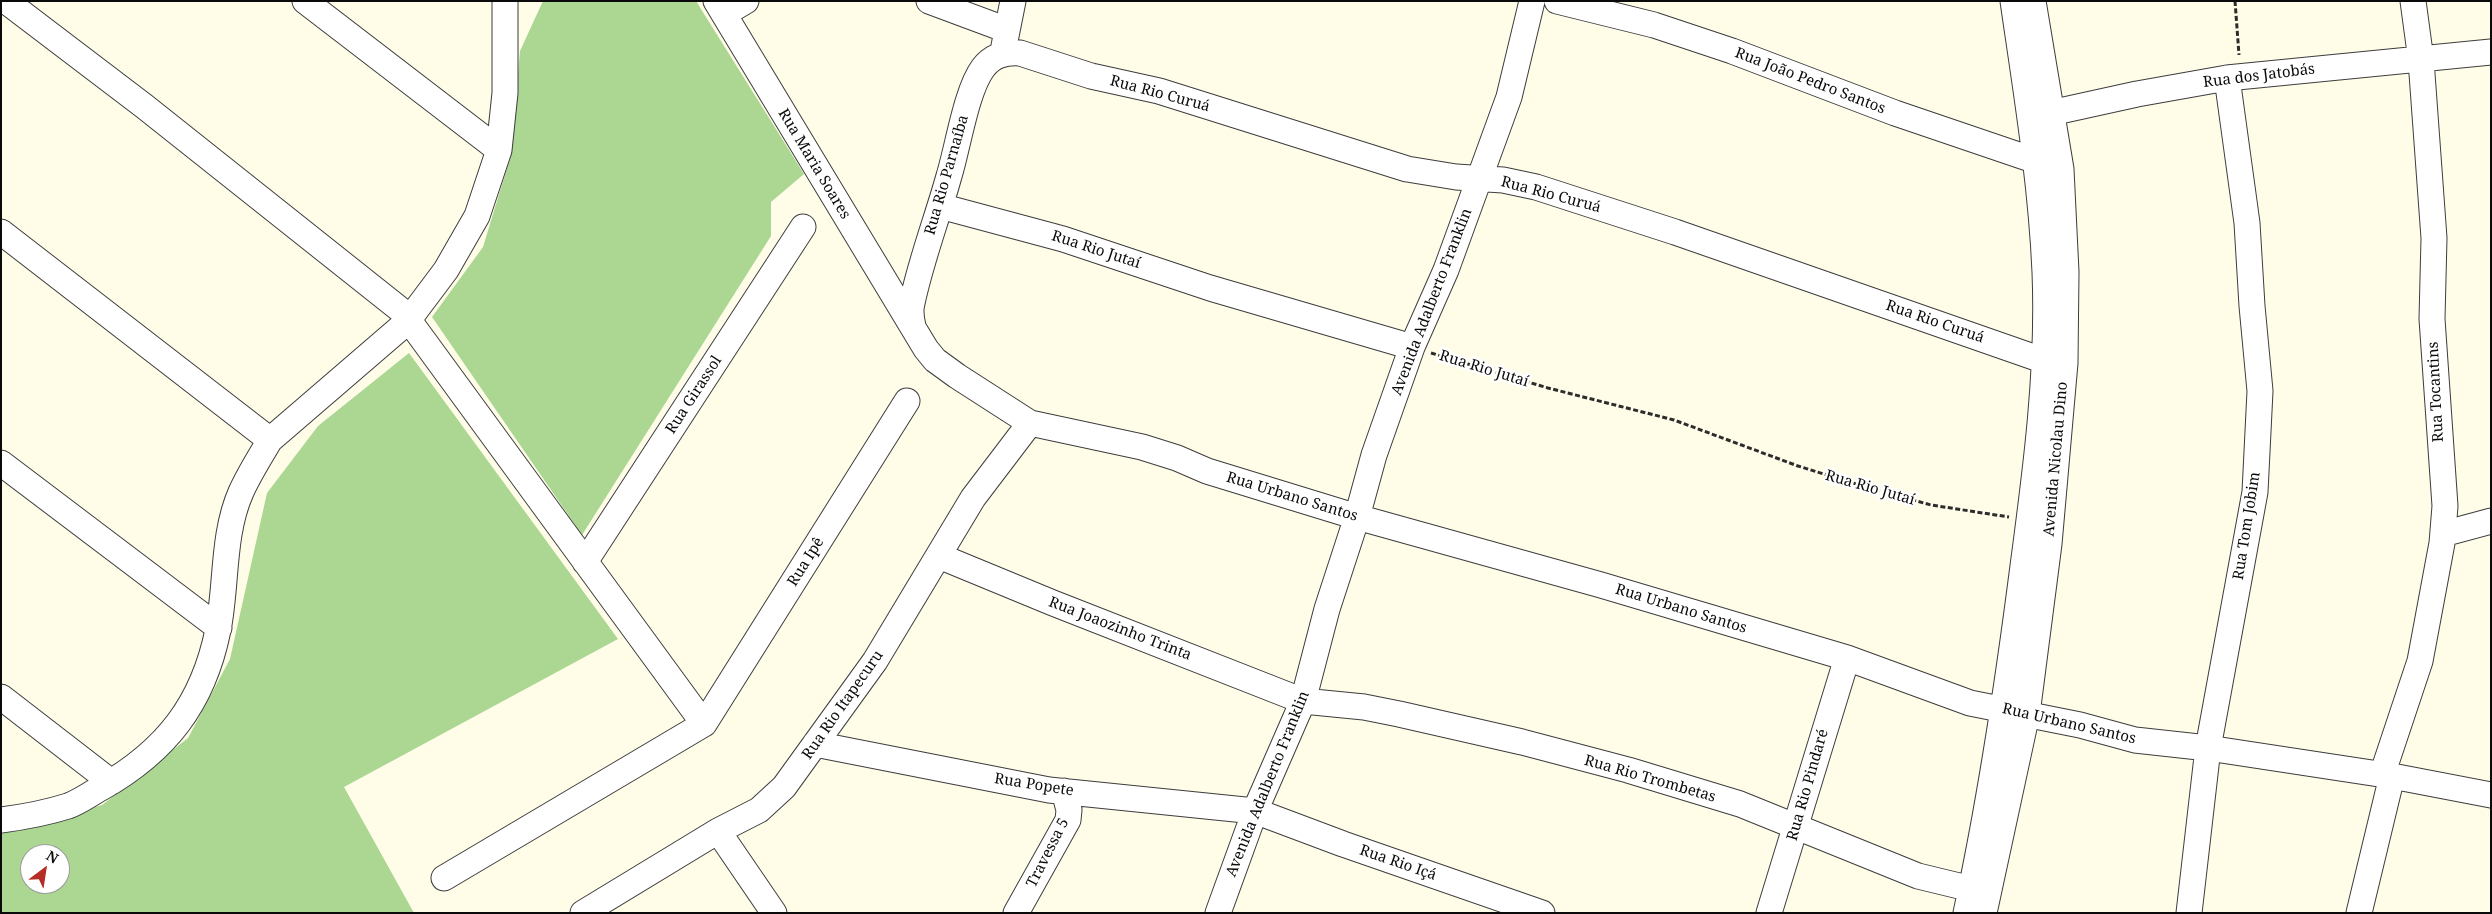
<!DOCTYPE html>
<meta charset="utf-8">
<style>
body{margin:0}
#map{position:relative;width:2492px;height:914px;overflow:hidden;background:#fffce8;font-family:"Noto Serif",serif}
canvas{display:block}
.frame{position:absolute;inset:0;border:2px solid #0a0a0a;pointer-events:none}
.north{position:absolute;left:20px;top:844px;width:50px;height:50px;box-sizing:border-box;background:#fff;border:1px solid #9d9d9d;border-radius:50%;rotate:31deg;font-size:14px;font-weight:700;line-height:20px;text-align:center;color:#0a0a0a}
.north::after{content:'';display:block;margin:auto;width:18px;height:22px;background:#b62d26;clip-path:polygon(50% 0,100% 100%,50% 72%,0 100%)}
</style>
<div id="map">
<canvas width="2492" height="914"></canvas>
<div class="frame"></div>
<div class="north">N</div>
</div>
<script>
const g = document.querySelector('canvas').getContext('2d');
g.lineJoin = 'round';
function paint(path, color) { g.fillStyle = color; g.fill(path, 'evenodd'); }
function strokePath(path, color, width, dash) { g.strokeStyle = color; g.lineWidth = width; g.lineCap = dash ? 'butt' : 'round'; g.setLineDash(dash || []); g.stroke(path); }
function label(font, color, halo, rows, align = 'center') {
  g.font = font + ' "Noto Serif",serif'; g.lineWidth = 5; g.setLineDash([]); g.textBaseline = 'middle'; g.strokeStyle = halo; g.fillStyle = color; for (const [text, x, y, turn = 0] of rows) {
    g.save(); g.translate(x, y); g.rotate((+turn || 0) * Math.PI / 180); g.textAlign = isNaN(turn) ? turn : align; if (halo) g.strokeText(text, 0, 0); g.fillText(text, 0, 0); g.restore();
  }
}
paint(new Path2D(`
 M543,1H696L804,174L771,202V236L582,535L432,317L483,247L511,155L520,51Z
 M409,353L618,639L344,787L414,913H1V834L102,805L188,738L230,659L267,493L318,426ZM30,854H60V884H30Z`), '#abd793');
const minor = new Path2D(`
 M6,1L144,106L402,311L704,724
 M305,1L499,150
 M716,1L926,349L935,360L957,376L1030,423L1142,447L1177,458L1207,471L1357,517L1601,585L1847,658L1970,703L2080,725L2135,740L2208,748L2392,776L2491,795
 M929,1L1007,30
 M1557,1L1654,25L1732,51L1895,113L2048,165
 M724,14L746,1
 M1004,46L1013,1
 M2037,116L2137,94L2227,78L2491,52
 M940,206L1063,239L1210,288L1412,347
 M1,232L270,440
 M913,326C911,318 910,311 912,303C921,260 937,219 949,176C958,147 966,91 983,68C993,55 1005,52 1020,53L1091,76L1159,91L1407,169L1456,177L1503,180L1536,187L1675,232L2045,361
 M1,463L219,628
 M2443,534L2491,521
 M939,556L1053,603L1303,701L1364,707L1399,714L1522,742L1628,770L1740,804L1918,876L1988,893
 M585,562L803,227
 M1,697L111,782
 M815,744L1049,790L1255,811L1343,844L1542,913
 M2382,775L2420,661L2442,543L2445,506L2432,319L2434,238L2421,60L2413,1
 M1,820C24,817 46,813 68,806C79,802 90,794 101,788C166,751 203,704 218,630C227,585 222,535 241,492C249,474 260,457 270,440L407,322L446,270L477,216L499,150L505,93V1
 M718,831L774,913
 M444,878L704,724L907,401
 M583,913L718,831L759,810L784,787L875,661L973,498L1030,423
 M1016,913L1068,820L1069,810L1064,791
 M1218,913L1255,811L1303,701L1327,609L1357,517L1374,455L1412,347L1446,270L1509,97L1532,1
 M1769,913L1847,658
 M1966,913C1991,798 2008,683 2023,566C2036,469 2049,370 2045,272C2041,181 2026,91 2013,1
 M1984,913L2027,714L2049,544L2065,363L2066,272L2061,169L2033,1
 M2189,913L2208,748L2255,492L2260,391L2252,306L2247,223L2227,78
 M2359,913L2392,776`);
strokePath(minor, '#3d3d3d', 27);
strokePath(new Path2D(`
 M2235,1L2239,55
 M1431,353L1548,388L1674,420L1798,466L1866,487L1931,505L2009,517`), '#2c2c2c', 3, [5, 2.5]);
strokePath(minor, '#fff', 25);
label('15px', '#0a0a0a', '#fff', [
 ["Rua dos Jatobás",2259,76,-7],
 ["Rua João Pedro Santos",1810,81,21],
 ["Rua Rio Curuá",1160,94,15],
 ["Rua Maria Soares",814,164,59],
 ["Rua Rio Parnaíba",947,175,-74],
 ["Rua Rio Curuá",1551,195,15],
 ["Rua Rio Jutaí",1096,250,18],
 ["Avenida Adalberto Franklin",1432,302,-69],
 ["Rua Rio Curuá",1935,322,19],
 ["Rua Rio Jutaí",1484,369,17],
 ["Rua Tocantins",2436,392,-93],
 ["Rua Girassol",694,395,-57],
 ["Avenida Nicolau Dino",2056,459,-85],
 ["Rua Rio Jutaí",1870,488,16],
 ["Rua Urbano Santos",1292,497,17],
 ["Rua Tom Jobim",2247,526,-81],
 ["Rua Ipê",806,562,-58],
 ["Rua Urbano Santos",1681,609,17],
 ["Rua Joaozinho Trinta",1120,629,21],
 ["Rua Rio Itapecuru",843,705,-55],
 ["Rua Urbano Santos",2069,724,13],
 ["Rua Rio Trombetas",1650,779,16],
 ["Avenida Adalberto Franklin",1268,784,-68],
 ["Rua Popete",1034,785,9],
 ["Rua Rio Pindaré",1808,785,-74],
 ["Travessa 5",1048,853,-63],
 ["Rua Rio Içá",1398,863,19]
]);
</script>
